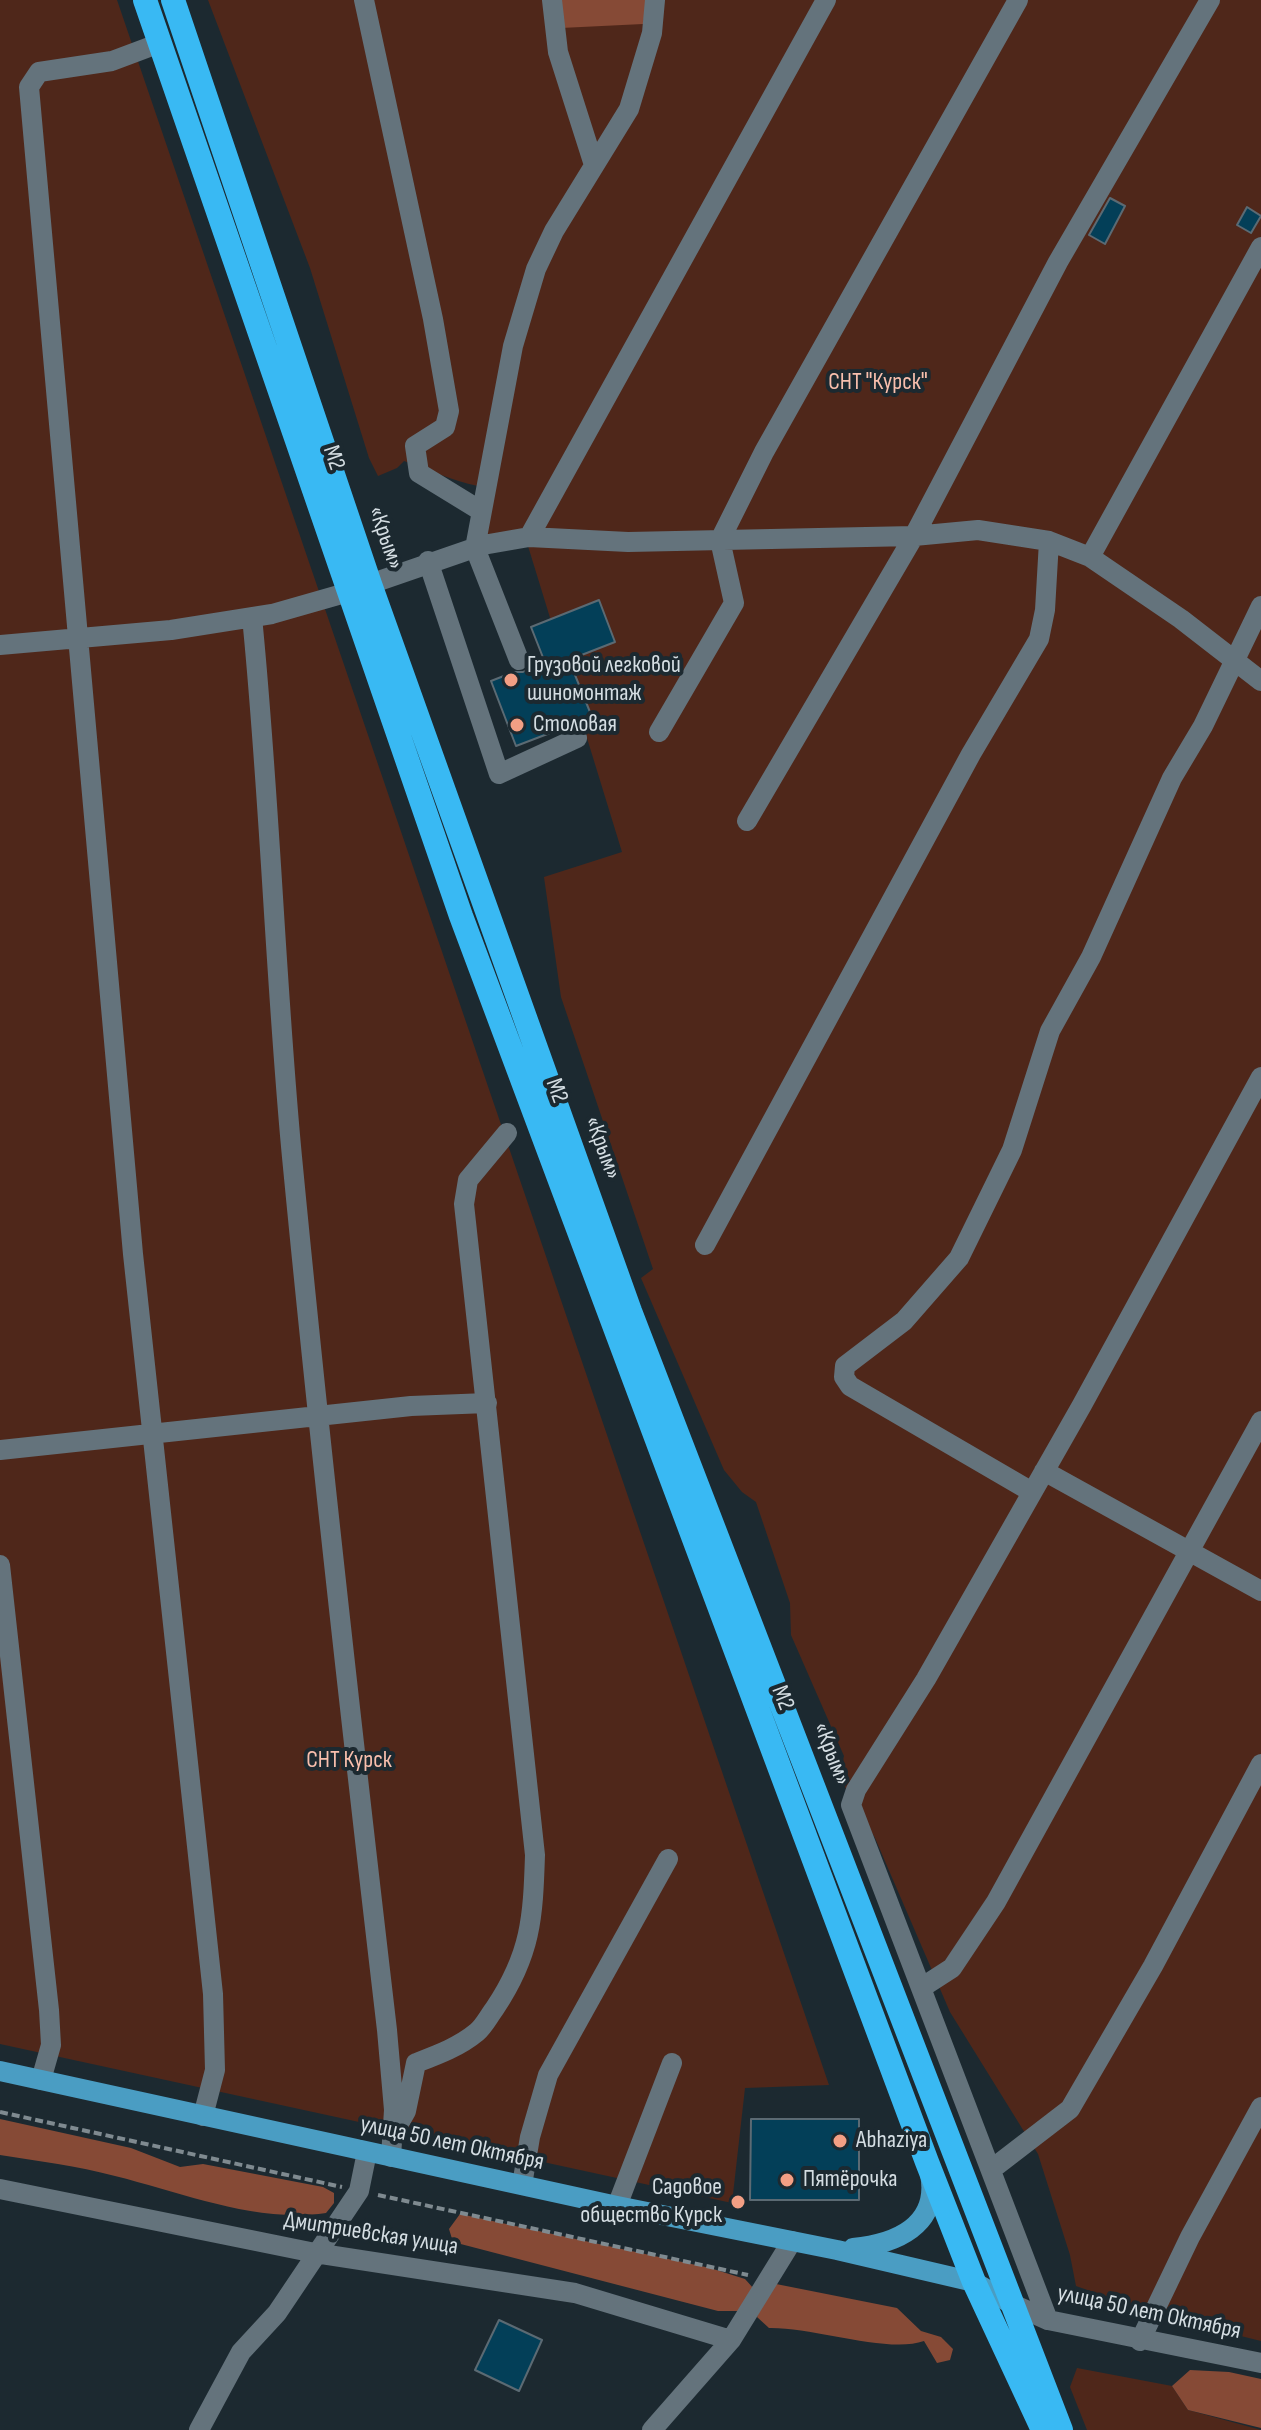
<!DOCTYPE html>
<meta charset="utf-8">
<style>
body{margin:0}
canvas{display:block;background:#1c2930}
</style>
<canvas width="1261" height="2430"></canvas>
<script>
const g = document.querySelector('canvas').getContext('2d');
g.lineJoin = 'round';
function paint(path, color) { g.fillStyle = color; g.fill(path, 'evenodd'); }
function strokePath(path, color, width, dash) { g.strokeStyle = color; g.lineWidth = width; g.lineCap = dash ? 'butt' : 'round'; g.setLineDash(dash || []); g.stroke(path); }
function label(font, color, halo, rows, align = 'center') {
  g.font = font + ' "Sofia Sans Condensed",sans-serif'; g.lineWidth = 8; g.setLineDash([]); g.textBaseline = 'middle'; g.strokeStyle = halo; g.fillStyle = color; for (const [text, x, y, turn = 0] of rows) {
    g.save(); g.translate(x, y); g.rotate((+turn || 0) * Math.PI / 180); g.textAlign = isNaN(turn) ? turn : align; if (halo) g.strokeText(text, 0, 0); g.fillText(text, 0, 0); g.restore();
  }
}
paint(new Path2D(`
 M0,0H117L829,2085L745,2088L732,2203L0,2044Z
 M208,0H1261V2341L1168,2318L1076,2286L1070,2255L1038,2154L950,2012L875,1838L839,1777L844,1756L791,1635L790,1603L756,1502L742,1492L724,1470L641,1278L653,1269L561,997L544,877L622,852L528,546L484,535L478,486C451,481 430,469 404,461L397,468L378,476L369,458L310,268Z
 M1077,2368L1172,2386L1188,2410L1261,2430H1087L1070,2387Z`), '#4f271a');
paint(new Path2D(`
 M562,0H647L643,24L561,28Z
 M0,2119L131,2148L180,2167L203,2164L323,2187L334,2193V2203L326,2213C254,2223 184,2193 115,2176C77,2166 39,2161 0,2155Z
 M460,2214L710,2268L745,2279L754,2289L741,2311H718L453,2242L449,2229Z
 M776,2284L897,2308L921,2331L941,2337L953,2349L950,2360L937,2363L924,2341C888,2354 813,2327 769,2328L757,2317L764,2298Z
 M1190,2370L1229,2372L1261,2379V2428L1188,2410L1172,2386Z`), '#864a36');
const building = new Path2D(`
 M1110,198L1125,206L1105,244L1089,235Z
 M1247,207L1261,216L1251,233L1237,225Z
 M599,600L615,642L579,656L585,671L575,675L592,717L516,746L491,681L514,672H523L544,660L531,627Z
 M751,2119H859V2200H750Z
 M499,2320L542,2340L519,2391L475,2370Z`);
paint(building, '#033f58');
strokePath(building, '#5b6a73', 2);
strokePath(new Path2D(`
 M0,2112L342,2187
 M378,2195L748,2275`), '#7f8a90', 4, [8, 4]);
strokePath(new Path2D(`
 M364,0L433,319L449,411L445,427L415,446L419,473L481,511
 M552,0L558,52L594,165
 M160,43L112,61L39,72L29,87L133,1254L213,1994L215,2070L203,2116
 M529,537L826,0
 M1090,557L1261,247
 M428,561L499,774L577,738
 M370,584L483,545L529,537L628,542L914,536L978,530L1049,541L1090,557L1181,619L1261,681
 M252,617C270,797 275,977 292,1157C320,1449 353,1740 387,2030L394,2110L391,2157
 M0,645L171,630L272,614L349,592
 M519,660L475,548L513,346L536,269L554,231L629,109L652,33L655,0
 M659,732L734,603L720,540L764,452L1018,0
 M747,821L914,536L1058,262L1210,0
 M705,1245L971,754L1039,639L1045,610L1049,541
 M0,1450L411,1406L487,1403
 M1044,1471L1261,1591
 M1032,1492L850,1386L844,1377L845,1366L904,1321L959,1258L1012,1150L1050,1031L1091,957L1172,778L1203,726L1261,606
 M0,1565L49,2010L51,2045L41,2080
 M921,1988L952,1968L996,1902L1261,1421
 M397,2127L406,2111L416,2063C437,2055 459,2047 477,2032C484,2026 489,2016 495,2008C531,1954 533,1918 535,1855L464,1204L468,1180L507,1133
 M992,2169L1070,2109L1153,1966L1261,1764
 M522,2185L530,2137L548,2075L668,1859
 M0,2189L315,2253L575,2293L731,2340
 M617,2206L672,2063
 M1010,2303L1048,2320L1261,2363
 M1048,2320L851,1805L856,1790L926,1679L1082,1405L1261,1077
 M1140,2341L1190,2237L1261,2107
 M199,2430L241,2352L277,2313L359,2191L367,2152
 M652,2430L731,2340L792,2241`), '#64737c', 20);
strokePath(new Path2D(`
 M0,2071L617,2206L837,2250L974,2282L1010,2303
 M853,2248C895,2244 940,2226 930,2174`), '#4a9dc3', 20);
strokePath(new Path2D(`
 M145,0L461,916L927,2162L974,2282L1043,2430
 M173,0L370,584L630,1311L1061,2430`), '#39b9f3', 24);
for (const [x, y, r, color] of [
 [511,680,8,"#f39f84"],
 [517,725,8,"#f39f84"],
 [840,2141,8,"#f39f84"],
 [787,2180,8,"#f39f84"],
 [738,2202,8,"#f39f84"]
]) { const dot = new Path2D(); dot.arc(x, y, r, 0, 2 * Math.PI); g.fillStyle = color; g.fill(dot); strokePath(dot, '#1c2930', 3); }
label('24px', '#f8bfad', '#1c2930', [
 ["СНТ \"Курск\"",878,383],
 ["СНТ Курск",349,1761]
]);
label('24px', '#d4dde2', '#1c2930', [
 ["М2",333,458,71],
 ["«Крым»",385,538,71],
 ["М2",556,1091,70],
 ["«Крым»",602,1148,70],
 ["М2",782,1698,69],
 ["«Крым»",831,1754,69],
 ["улица 50 лет Октября",452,2144,12],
 ["Дмитриевская улица",371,2234,9],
 ["улица 50 лет Октября",1149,2313,12]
]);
label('24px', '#d4dde2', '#1c2930', [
 ["Грузовой легковой",527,666],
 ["шиномонтаж",527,694],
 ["Столовая",533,725],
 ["Abhaziya",856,2141],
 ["Пятёрочка",803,2180],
 ["Садовое",722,2188,"right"],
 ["общество Курск",722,2216,"right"]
], 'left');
</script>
